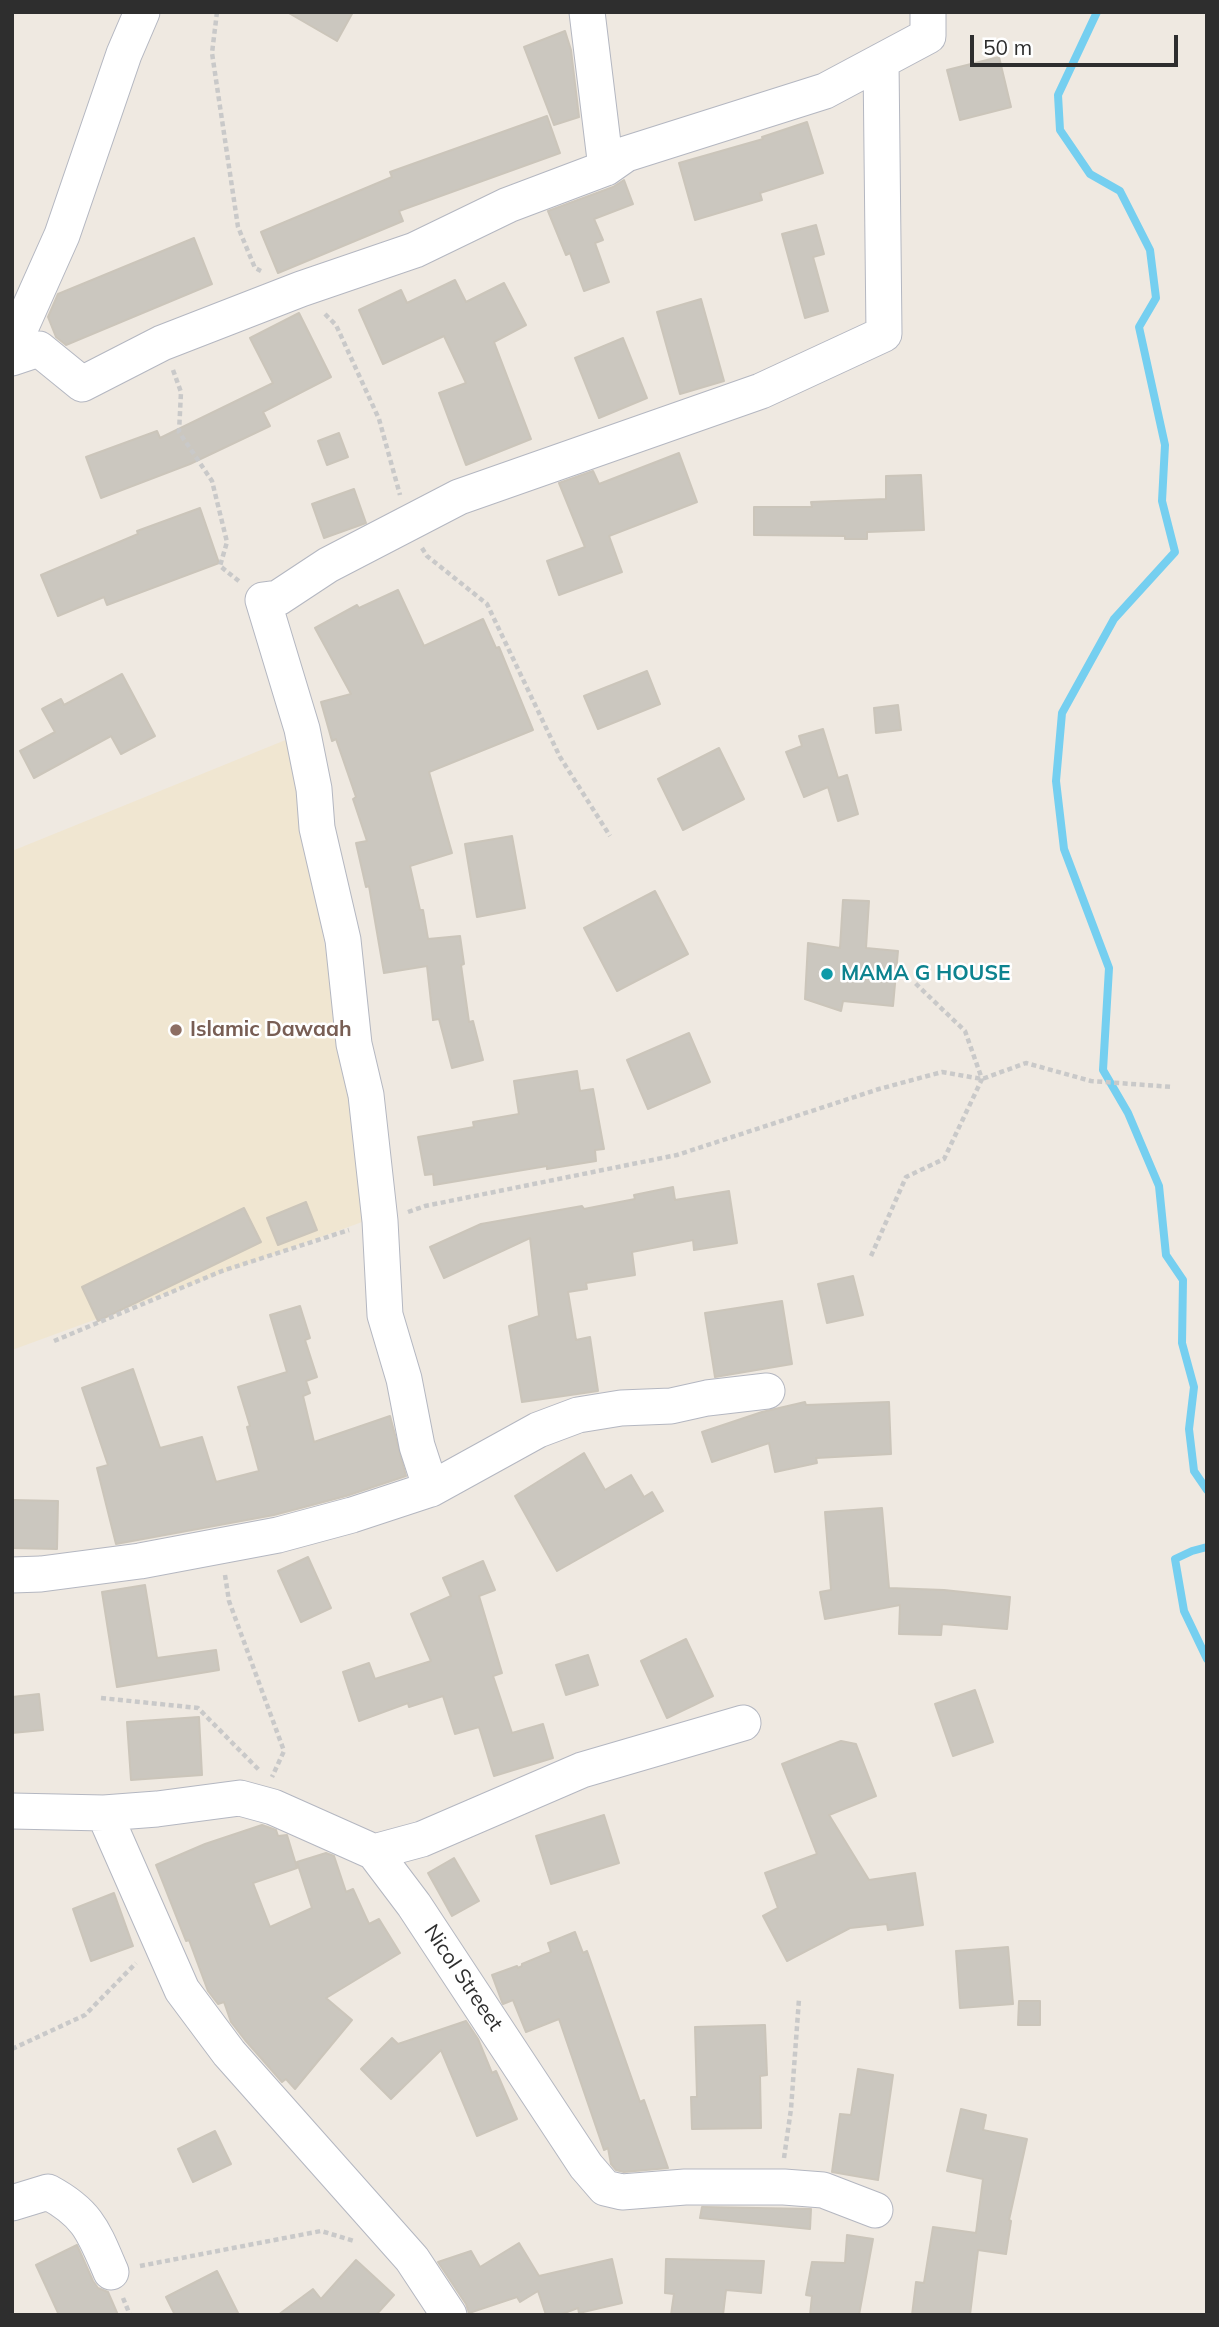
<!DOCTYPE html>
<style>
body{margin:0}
#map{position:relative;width:1219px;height:2327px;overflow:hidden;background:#efe9e1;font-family:Mulish,sans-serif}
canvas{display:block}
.frame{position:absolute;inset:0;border:14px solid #2e2e2e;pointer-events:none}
.scale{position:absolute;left:970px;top:35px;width:208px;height:32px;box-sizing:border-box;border:4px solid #2e2e2e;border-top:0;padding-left:9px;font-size:21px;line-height:24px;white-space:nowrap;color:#2e2e2e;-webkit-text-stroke:5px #fff;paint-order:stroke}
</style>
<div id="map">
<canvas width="1219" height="2327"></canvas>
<div class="frame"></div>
<div class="scale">50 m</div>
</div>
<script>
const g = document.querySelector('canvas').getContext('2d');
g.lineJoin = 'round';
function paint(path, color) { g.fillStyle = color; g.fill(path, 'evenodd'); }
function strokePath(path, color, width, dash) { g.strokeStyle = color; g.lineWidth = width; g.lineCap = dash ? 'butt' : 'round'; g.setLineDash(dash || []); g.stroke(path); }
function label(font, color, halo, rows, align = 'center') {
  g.font = font + ' Mulish,sans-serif'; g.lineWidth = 5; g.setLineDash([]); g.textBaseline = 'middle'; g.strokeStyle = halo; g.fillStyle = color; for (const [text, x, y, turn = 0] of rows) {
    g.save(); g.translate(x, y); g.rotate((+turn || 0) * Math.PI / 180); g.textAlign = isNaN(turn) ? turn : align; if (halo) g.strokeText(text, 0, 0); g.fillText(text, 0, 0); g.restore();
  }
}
paint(new Path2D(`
 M288,739L373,1218L12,1350V851Z`), '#f0e6d1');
strokePath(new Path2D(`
 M1097,12L1058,95L1060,130L1090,174L1120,191L1150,250L1156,298L1139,327L1165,445L1162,501L1175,552L1114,619L1062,713L1056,781L1064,849L1109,968L1103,1070L1128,1113L1159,1186L1166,1255L1183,1280L1182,1343L1194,1387L1189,1429L1194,1471L1207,1490
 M1207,1547L1192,1551L1175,1559L1184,1611L1207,1659`), '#75cff0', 8);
const building = new Path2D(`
 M287,12H353L337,41Z
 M565,31L571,50L579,117L554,125L524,47Z
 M999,57L1011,107L960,120L947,70Z
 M547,116L560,153L399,211L403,221L278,273L261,232L392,177L390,172Z
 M807,122L823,173L760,193L762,200L695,220L679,163L763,139L762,137Z
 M624,180L633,204L594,219L603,240L595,243L609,282L584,291L570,253L566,255L548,211L613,187Z
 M816,225L824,254L813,257L828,311L805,318L782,234Z
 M194,238L212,284L66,345L56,337L48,317L58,294Z
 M455,280L466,302L504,283L526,325L494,342L531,439L466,465L439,393L466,383L444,336L383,364L359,310L401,290L407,303Z
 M701,299L724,381L680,394L657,312Z
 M299,313L331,377L263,412L270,426L190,464L101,498L86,457L157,431L160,438L273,383L250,338Z
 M623,338L647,398L599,418L575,358Z
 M339,433L348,457L327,465L318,441Z
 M679,453L697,502L609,536L622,572L559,595L547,561L585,547L559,483L593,471L599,484Z
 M921,475L924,530L867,532V539H845V536L754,535V507H812L811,502L886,499V476Z
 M354,489L366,523L324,538L312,504Z
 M200,508L219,563L107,605L104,597L58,616L41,575L138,534L137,531Z
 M398,590L424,646L483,619L496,648L499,647L533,730L429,772L452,853L410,866L420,910H423L428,939L460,936L464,964L461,965L469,1022L473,1021L483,1060L452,1068L439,1019L433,1020L427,966L384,973L369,886L366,887L356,843L367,841L353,799L356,797L336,739L332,741L321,702L351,694L315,628L357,605L359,608Z
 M647,671L660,704L598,729L584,696Z
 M122,674L155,736L121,754L111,736L34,778L20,751L55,732L42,709L61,699L64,705Z
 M898,705L901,730L876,733L874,708Z
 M823,729L838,778L847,775L858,814L838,821L828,787L804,797L786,752L802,746L799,736Z
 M719,748L744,799L683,830L658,779Z
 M512,836L525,908L477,917L465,844Z
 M655,891L688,954L617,991L584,928Z
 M843,900L869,901L866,948L898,951L893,1006L843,1001L841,1011L805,999L808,943L840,948Z
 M689,1033L710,1082L648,1109L627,1060Z
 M577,1071L580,1091L593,1089L604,1149L595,1150L596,1161L547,1169V1166L434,1185L433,1174L425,1175L418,1137L474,1127L473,1122L519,1114L514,1081Z
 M673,1187L675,1200L729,1191L737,1243L694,1250L693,1240L632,1252L635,1275L586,1283L587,1289L568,1292L576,1340L590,1337L598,1391L522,1402L509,1326L539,1316L530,1238L444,1278L430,1247L481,1224L582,1206L584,1209L635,1199L634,1195Z
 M306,1202L317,1230L278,1245L267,1218Z
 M244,1208L261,1242L98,1321L82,1287Z
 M853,1276L863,1315L827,1323L818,1284Z
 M782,1301L792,1364L715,1377L705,1313Z
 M300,1306L310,1338L305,1340L317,1377L306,1381L310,1393L303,1396L314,1442L390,1416L406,1476L346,1496L274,1515L116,1544L97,1468L108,1465L82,1388L133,1369L160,1448L202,1437L216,1482L259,1471L247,1427L250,1426L238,1387L287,1372L270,1315Z
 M805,1402L806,1405L889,1402L891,1454L816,1458L817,1463L775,1472L769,1443L712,1462L702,1432L762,1412Z
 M584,1453L605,1490L631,1475L644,1497L652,1492L663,1511L557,1571L515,1496Z
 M12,1500L58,1501L57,1549L12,1548Z
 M882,1508L889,1588L944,1590L1010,1597L1007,1629L942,1624L941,1635L899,1634L900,1605L825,1619L820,1592L831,1590L825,1512Z
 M308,1557L331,1608L301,1622L278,1571Z
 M483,1561L495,1590L479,1596L502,1673L493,1676L512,1733L543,1724L553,1758L494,1776L479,1727L455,1734L443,1696L409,1707L408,1703L359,1721L343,1672L369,1663L375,1679L431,1661L411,1614L451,1596L443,1578Z
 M145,1585L157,1658L216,1650L219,1670L117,1687L102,1592Z
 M686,1639L713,1696L667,1718L641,1661Z
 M588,1655L598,1685L566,1695L556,1665Z
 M975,1690L993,1742L953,1756L935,1704Z
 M39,1694L43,1730L12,1733V1697Z
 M199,1717L202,1775L131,1780L127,1722Z
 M841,1741L856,1744L876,1796L829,1815L869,1880L915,1873L923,1925L888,1930L887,1924L850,1928L787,1961L763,1916L778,1908L765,1873L817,1854L782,1764Z
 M604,1815L619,1863L551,1884L536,1836Z
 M262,1825L276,1830L278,1836L287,1835L297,1868L253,1883L270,1927L312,1908L297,1862L326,1853L334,1856L346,1892L353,1889L369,1924L379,1919L400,1953L326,1998L352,2020L295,2089L286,2079L282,2082L245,2040L231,2022L224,2002L218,2004L208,1991L189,1940L186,1941L156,1865L205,1844Z
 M454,1858L479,1901L452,1916L428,1873Z
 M114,1893L133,1946L91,1961L73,1909Z
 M575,1932L583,1953L587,1951L640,2102L644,2100L668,2168L624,2172L616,2170L611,2164L608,2148L604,2150L559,2019L526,2032L513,2000L503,2004L502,2002L492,1975L517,1966L518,1968L522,1966V1964L551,1952L548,1943Z
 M1008,1947L1013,2004L960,2008L956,1951Z
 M1019,2001H1040V2025H1018Z
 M466,2021L478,2039L492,2073L496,2071L517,2119L477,2136L441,2050L391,2099L361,2069L392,2038L398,2044Z
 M765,2025L767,2075L760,2076L761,2128L692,2129L691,2097H697L695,2027Z
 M858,2069L893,2075L878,2180L832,2172L840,2114L851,2115Z
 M961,2109L986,2115L983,2130L1027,2139L1009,2220L1011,2221L1006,2254L978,2250L970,2315H912L916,2282L924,2283L933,2227L976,2233L983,2179L947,2171Z
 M215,2131L231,2164L193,2182L178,2149Z
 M702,2207L811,2209L810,2229L700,2218Z
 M847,2235L873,2239L859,2315H810L812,2296L806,2295L812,2262L845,2263Z
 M519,2243L539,2276L612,2259L622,2303L579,2313L578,2308L559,2315H546L538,2291L520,2302L517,2297L469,2313L466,2304L438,2262L471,2251L480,2267Z
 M77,2245L93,2281L98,2288L108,2292L118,2315H59L36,2265Z
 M666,2259L764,2261L761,2293L726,2290L723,2315H671L674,2294L665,2293Z
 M356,2260L394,2295L376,2315H278L313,2289L321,2299Z
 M217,2271L239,2315H175L166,2297Z`);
paint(building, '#cbc7bf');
strokePath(building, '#cbc5ba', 2);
const minor = new Path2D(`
 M587,12L606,168
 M12,347L62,235L124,54L142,12
 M12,358L39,349L82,384L162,343L301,289L415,250L508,205L606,168L626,154L825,91L928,36V12
 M431,1489L417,1446L404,1379L385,1315L380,1221L366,1095L354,1044L343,940L317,828L314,789L302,729L263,600L278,598L328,565L459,497L761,391L884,334L881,61
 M12,1575L41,1574L140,1561L278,1535L352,1515L431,1489L538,1430L578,1415L621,1408L671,1406L707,1398L767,1391
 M12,1811L104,1813L157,1809L240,1798L273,1807L374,1852L414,1905L586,2166L605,2188L622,2192L685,2187H784L823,2190L875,2210
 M104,1813L182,1990L229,2053L412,2259L449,2315
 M374,1852L422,1839L582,1770L743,1723
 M12,2203L48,2192C89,2214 94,2233 111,2272`);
strokePath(minor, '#b4b7c1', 37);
strokePath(new Path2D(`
 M217,12L212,53L238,227L255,268L261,271
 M325,314L336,325L379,419L400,495
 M173,370L181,392L179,432L212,481L227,542L220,566L240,582
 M422,548L427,556L487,604L560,757L610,836
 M408,1212L425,1206L677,1155L879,1089L942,1072L982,1079L1026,1063L1091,1081L1173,1087
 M871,1256L906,1177L944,1159L982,1079L965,1031L914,982
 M54,1341L222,1271L349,1230
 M225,1575L229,1601L284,1751L272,1777
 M101,1698L198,1708L259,1770
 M12,2049L85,2015L136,1963
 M784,2158L791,2109L799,1999
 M140,2266L321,2231L354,2241
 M123,2298L130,2315`), '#c9c9c9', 4.5, [5, 3.5]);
strokePath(minor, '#fff', 35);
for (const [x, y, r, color] of [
 [827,974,7,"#0f9aa8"],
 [176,1030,7,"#8d6e63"]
]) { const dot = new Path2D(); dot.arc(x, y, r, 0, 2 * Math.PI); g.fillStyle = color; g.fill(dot); strokePath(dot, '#fff', 2.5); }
label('bold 21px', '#0d838f', '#fff', [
 ["MAMA G HOUSE",841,974]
], 'left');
label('bold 21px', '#785e54', '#fff', [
 ["Islamic Dawaah",190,1030]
], 'left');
label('21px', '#2e2e2e', '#fff', [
 ["Nicol Streeet",463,1978,56]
]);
</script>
